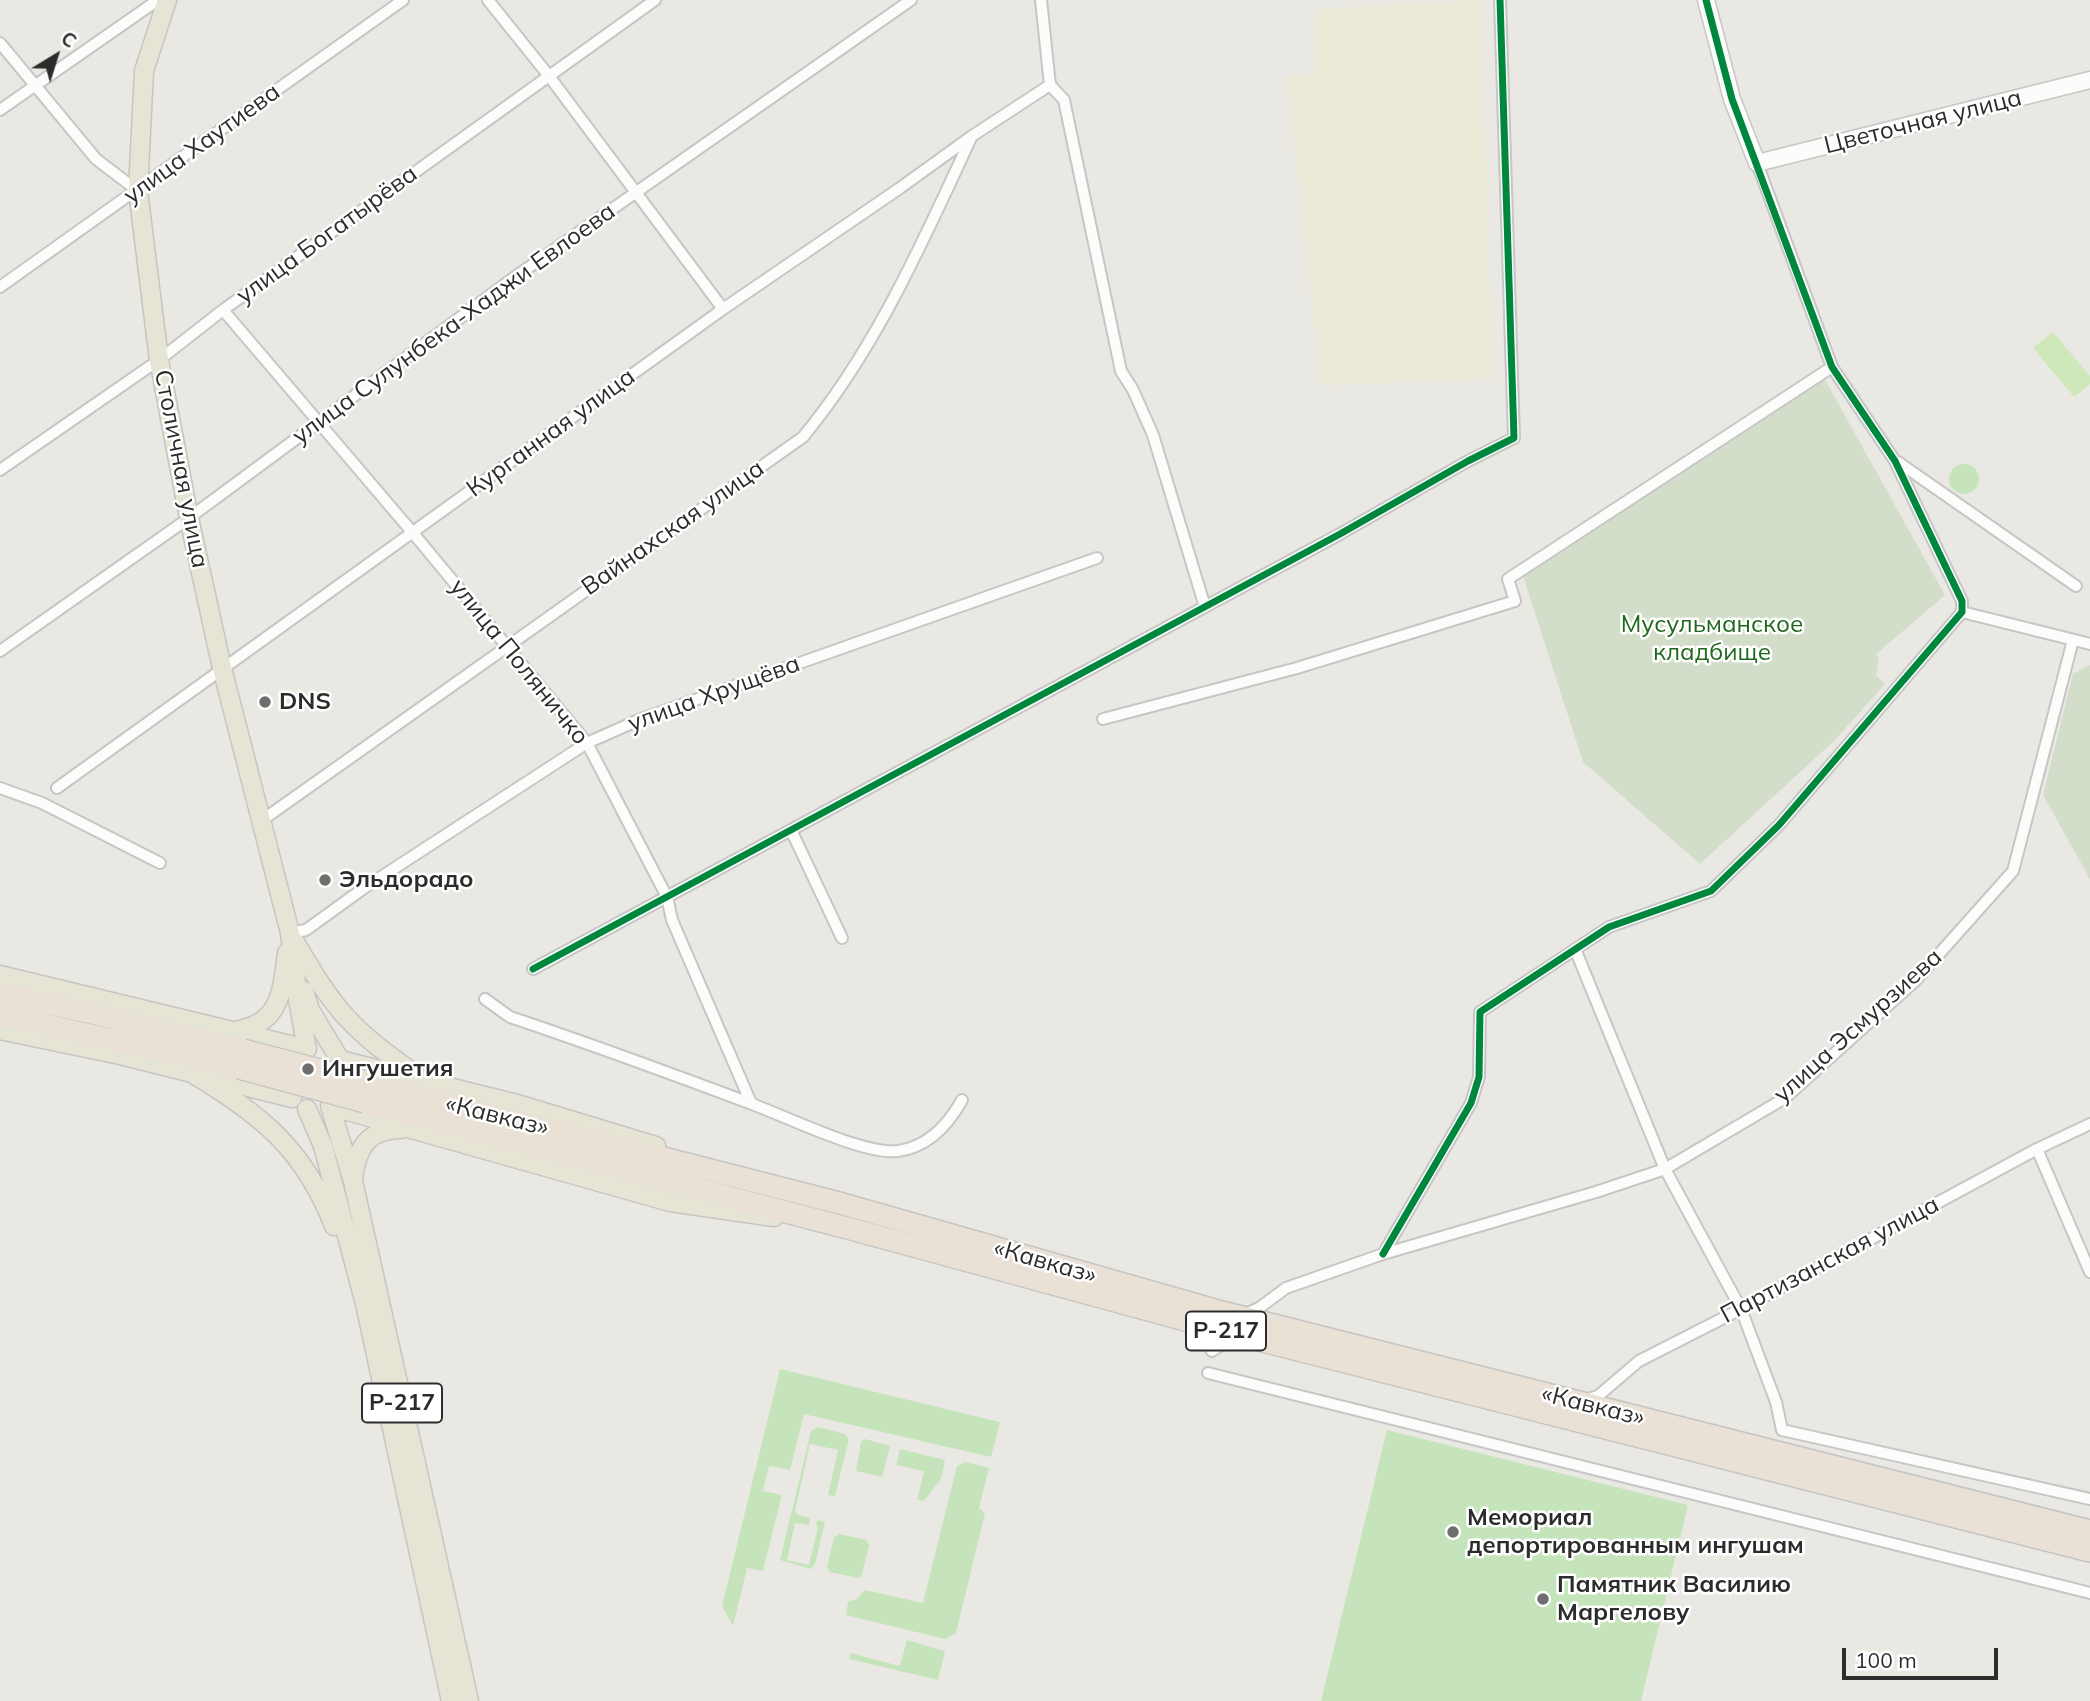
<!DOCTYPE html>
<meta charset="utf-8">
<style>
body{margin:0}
#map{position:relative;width:2090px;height:1701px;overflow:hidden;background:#eae8e2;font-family:Mulish,sans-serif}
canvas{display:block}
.north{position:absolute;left:21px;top:21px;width:70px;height:70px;-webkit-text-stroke:5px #fff;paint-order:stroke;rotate:38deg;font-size:19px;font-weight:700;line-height:28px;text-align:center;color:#2c2c2c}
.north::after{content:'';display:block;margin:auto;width:24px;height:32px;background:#2c2c2c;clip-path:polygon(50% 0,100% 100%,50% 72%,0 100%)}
.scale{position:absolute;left:1842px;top:1648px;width:156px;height:32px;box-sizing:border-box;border:4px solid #2c2c2c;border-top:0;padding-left:9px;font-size:21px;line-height:24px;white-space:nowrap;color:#2c2c2c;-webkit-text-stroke:5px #fff;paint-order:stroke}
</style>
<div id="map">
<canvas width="2090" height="1701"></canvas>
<div class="north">С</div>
<div class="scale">100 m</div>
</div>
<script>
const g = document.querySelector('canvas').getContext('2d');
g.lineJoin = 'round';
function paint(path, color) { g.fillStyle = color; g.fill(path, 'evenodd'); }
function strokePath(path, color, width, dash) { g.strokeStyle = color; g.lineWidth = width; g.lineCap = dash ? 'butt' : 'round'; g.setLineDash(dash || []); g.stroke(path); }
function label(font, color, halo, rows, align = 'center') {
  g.font = font + ' Mulish,sans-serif'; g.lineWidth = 5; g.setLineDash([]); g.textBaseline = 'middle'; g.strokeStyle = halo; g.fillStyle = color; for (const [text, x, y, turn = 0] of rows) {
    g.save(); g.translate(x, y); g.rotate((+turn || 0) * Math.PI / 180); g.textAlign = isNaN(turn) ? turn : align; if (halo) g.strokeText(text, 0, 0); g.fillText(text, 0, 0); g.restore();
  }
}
paint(new Path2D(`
 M1481,0L1492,379L1321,385L1287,77L1315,74V9Z`), '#ece9d8');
paint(new Path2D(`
 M1949 479a15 15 0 1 1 30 0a15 15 0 1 1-30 0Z
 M780,1369L1000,1422L991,1457L804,1414L790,1470L769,1466L763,1491L782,1495L763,1571L747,1568L733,1626L722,1606Z
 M818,1427L845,1434L849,1439L835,1496L828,1495L838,1450L810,1444L795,1511L798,1515L810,1518L809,1525L795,1523L787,1560L809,1565L818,1526L816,1525L817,1520L825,1522L815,1564L811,1569L780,1560L811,1431Z
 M1387,1430L1688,1505L1641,1701H1321Z
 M865,1439L890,1446L882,1477L856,1471L861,1442Z
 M900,1449L945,1460L941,1479L924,1501L917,1500L924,1471L896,1465Z
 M965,1462L989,1468L979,1508L985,1513L956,1633L945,1639L846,1615L848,1602L857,1599L865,1590L923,1603L957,1466Z
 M839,1534L866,1540L869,1545L862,1575L859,1578L830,1572L827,1567L834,1538Z
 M907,1640L945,1651L938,1680L849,1659L850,1653L900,1666Z`), '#c6e4bc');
paint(new Path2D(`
 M1824,378L1945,595L1876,654L1879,657L1876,675L1885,684L1835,740L1700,864L1583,762L1523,576Z
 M2090,665V879L2043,795L2073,674Z`), '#d3deca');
paint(new Path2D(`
 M2053,332L2090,376V384L2074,397L2033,348Z`), '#cfe8ba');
const street = new Path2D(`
 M488,0L549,76L723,309
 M1041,0L1050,85L1064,100L1121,371L1133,390L1153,435L1205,607
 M0,43L96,159L138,191
 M0,110L158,0
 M0,287L403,0
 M223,310L413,533L587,743L667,897L672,920L751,1103
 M1898,462L2076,586
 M0,470L159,360L223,310L655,0
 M1962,612L2090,644
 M0,651L189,518L515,277L911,0
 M1103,719L1297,668L1515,601L1508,579L1832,367
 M0,788L42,803L160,863
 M57,788L723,309L900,188L972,136L1050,85
 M261,821L803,437C876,349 923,241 971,138
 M791,830L842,938
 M290,933L306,930L364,888L587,743L641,719L1097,558
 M1575,949L1665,1169L1741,1309L1776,1402L1782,1430L2090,1499
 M533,969L1340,534L1468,461L1514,438L1500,0
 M485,999L510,1017C591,1044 672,1074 752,1104C787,1117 864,1155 898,1151C928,1147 948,1125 962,1100
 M2037,1149L2090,1272
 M1383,1254L1471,1103L1479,1077L1480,1012L1609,927L1711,891L1779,825L1962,612V601L1895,461L1832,367L1757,163
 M1243,1315L1259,1308L1286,1288L1383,1254L1596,1192L1665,1169L1785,1098L1915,981L2013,871L2073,640
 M1193,1327L1201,1333L1212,1351L1224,1343L1238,1339
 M1208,1373L2090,1593
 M1584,1400L1598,1396L1639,1361L1741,1309L2037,1149L2090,1124`);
const secondary = new Path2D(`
 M1706,0L1732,99L1757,163L2090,80`);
const primary = new Path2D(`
 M295,942C311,969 327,997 348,1019C368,1041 393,1058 416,1075
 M0,975L307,1049L298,1000L290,933L222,668L189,518L159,360L138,191L144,71L167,0
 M304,991L310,1010L340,1060L521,1105L656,1146
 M0,1030L120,1055L292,1098
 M234,1031C281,1025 282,991 287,953
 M190,1072C260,1114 304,1148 334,1226
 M330,1106L353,1181L469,1701
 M330,1106L670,1202L774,1217
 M307,1109L323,1146L365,1304L451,1701
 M353,1177C358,1147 367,1130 401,1129`);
const highway = new Path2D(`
 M0,994L92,1013L243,1050
 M0,1015L239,1068
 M370,1083L843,1204L1222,1312L2090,1531
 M365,1102L851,1229L1255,1339L2090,1551`);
strokePath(street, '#c7c6c7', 14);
strokePath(secondary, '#c7c6c7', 19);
strokePath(primary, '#c6c5c2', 21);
strokePath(highway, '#c6c5c2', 24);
strokePath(street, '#fcfcfb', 10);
strokePath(secondary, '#fcfcfb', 16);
strokePath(primary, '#e6e5d5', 18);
strokePath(highway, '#e9e1d5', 21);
const highwayBridge = new Path2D(`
 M243,1050L370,1083
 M239,1068L365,1102`);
strokePath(highwayBridge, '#c6c5c2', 24, []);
strokePath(highwayBridge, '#e9e1d5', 21);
strokePath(new Path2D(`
 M533,969L1340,534L1468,461L1514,438L1500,0
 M1383,1254L1471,1103L1479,1077L1480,1012L1609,927L1711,891L1779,825L1962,612V601L1895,461L1832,367L1732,99L1706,0`), '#00873e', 7);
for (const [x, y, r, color] of [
 [265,702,7,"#6e6e6c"],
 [325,880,7,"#6e6e6c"],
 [308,1069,7,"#6e6e6c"],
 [1453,1532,7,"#6e6e6c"],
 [1543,1599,7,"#6e6e6c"]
]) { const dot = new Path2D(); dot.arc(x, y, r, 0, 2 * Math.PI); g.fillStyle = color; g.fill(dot); strokePath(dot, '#fff', 2.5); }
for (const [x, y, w] of [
 [1226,1331,80],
 [402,1403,80]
]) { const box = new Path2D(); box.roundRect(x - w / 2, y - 19.5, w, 39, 5); g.fillStyle = '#fff'; g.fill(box); strokePath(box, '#2c2c2c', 2); }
label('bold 23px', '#2c2c2c', null, [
 ["Р-217",1226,1331],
 ["Р-217",402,1403]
]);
label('24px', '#2c2c2c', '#fff', [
 ["Цветочная улица",1923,122,-14],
 ["улица Хаутиева",202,144,-36],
 ["улица Богатырёва",327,235,-36],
 ["улица Сулунбека-Хаджи Евлоева",454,324,-36],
 ["Курганная улица",551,433,-36],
 ["Столичная улица",181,469,79],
 ["Вайнахская улица",673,528,-35],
 ["улица Поляничко",519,662,51],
 ["улица Хрущёва",714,694,-20],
 ["улица Эсмурзиева",1858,1026,-42],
 ["«Кавказ»",497,1116,14],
 ["Партизанская улица",1830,1260,-28],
 ["«Кавказ»",1045,1262,16],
 ["«Кавказ»",1593,1406,14]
]);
label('24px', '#1f681d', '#fff', [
 ["Мусульманское",1712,625],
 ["кладбище",1712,653]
]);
label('bold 24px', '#2c2c2c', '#fff', [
 ["DNS",279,702],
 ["Эльдорадо",339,880],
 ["Ингушетия",322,1069],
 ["Мемориал",1467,1518],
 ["депортированным ингушам",1467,1546],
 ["Памятник Василию",1557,1585],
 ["Маргелову",1557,1613]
], 'left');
</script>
